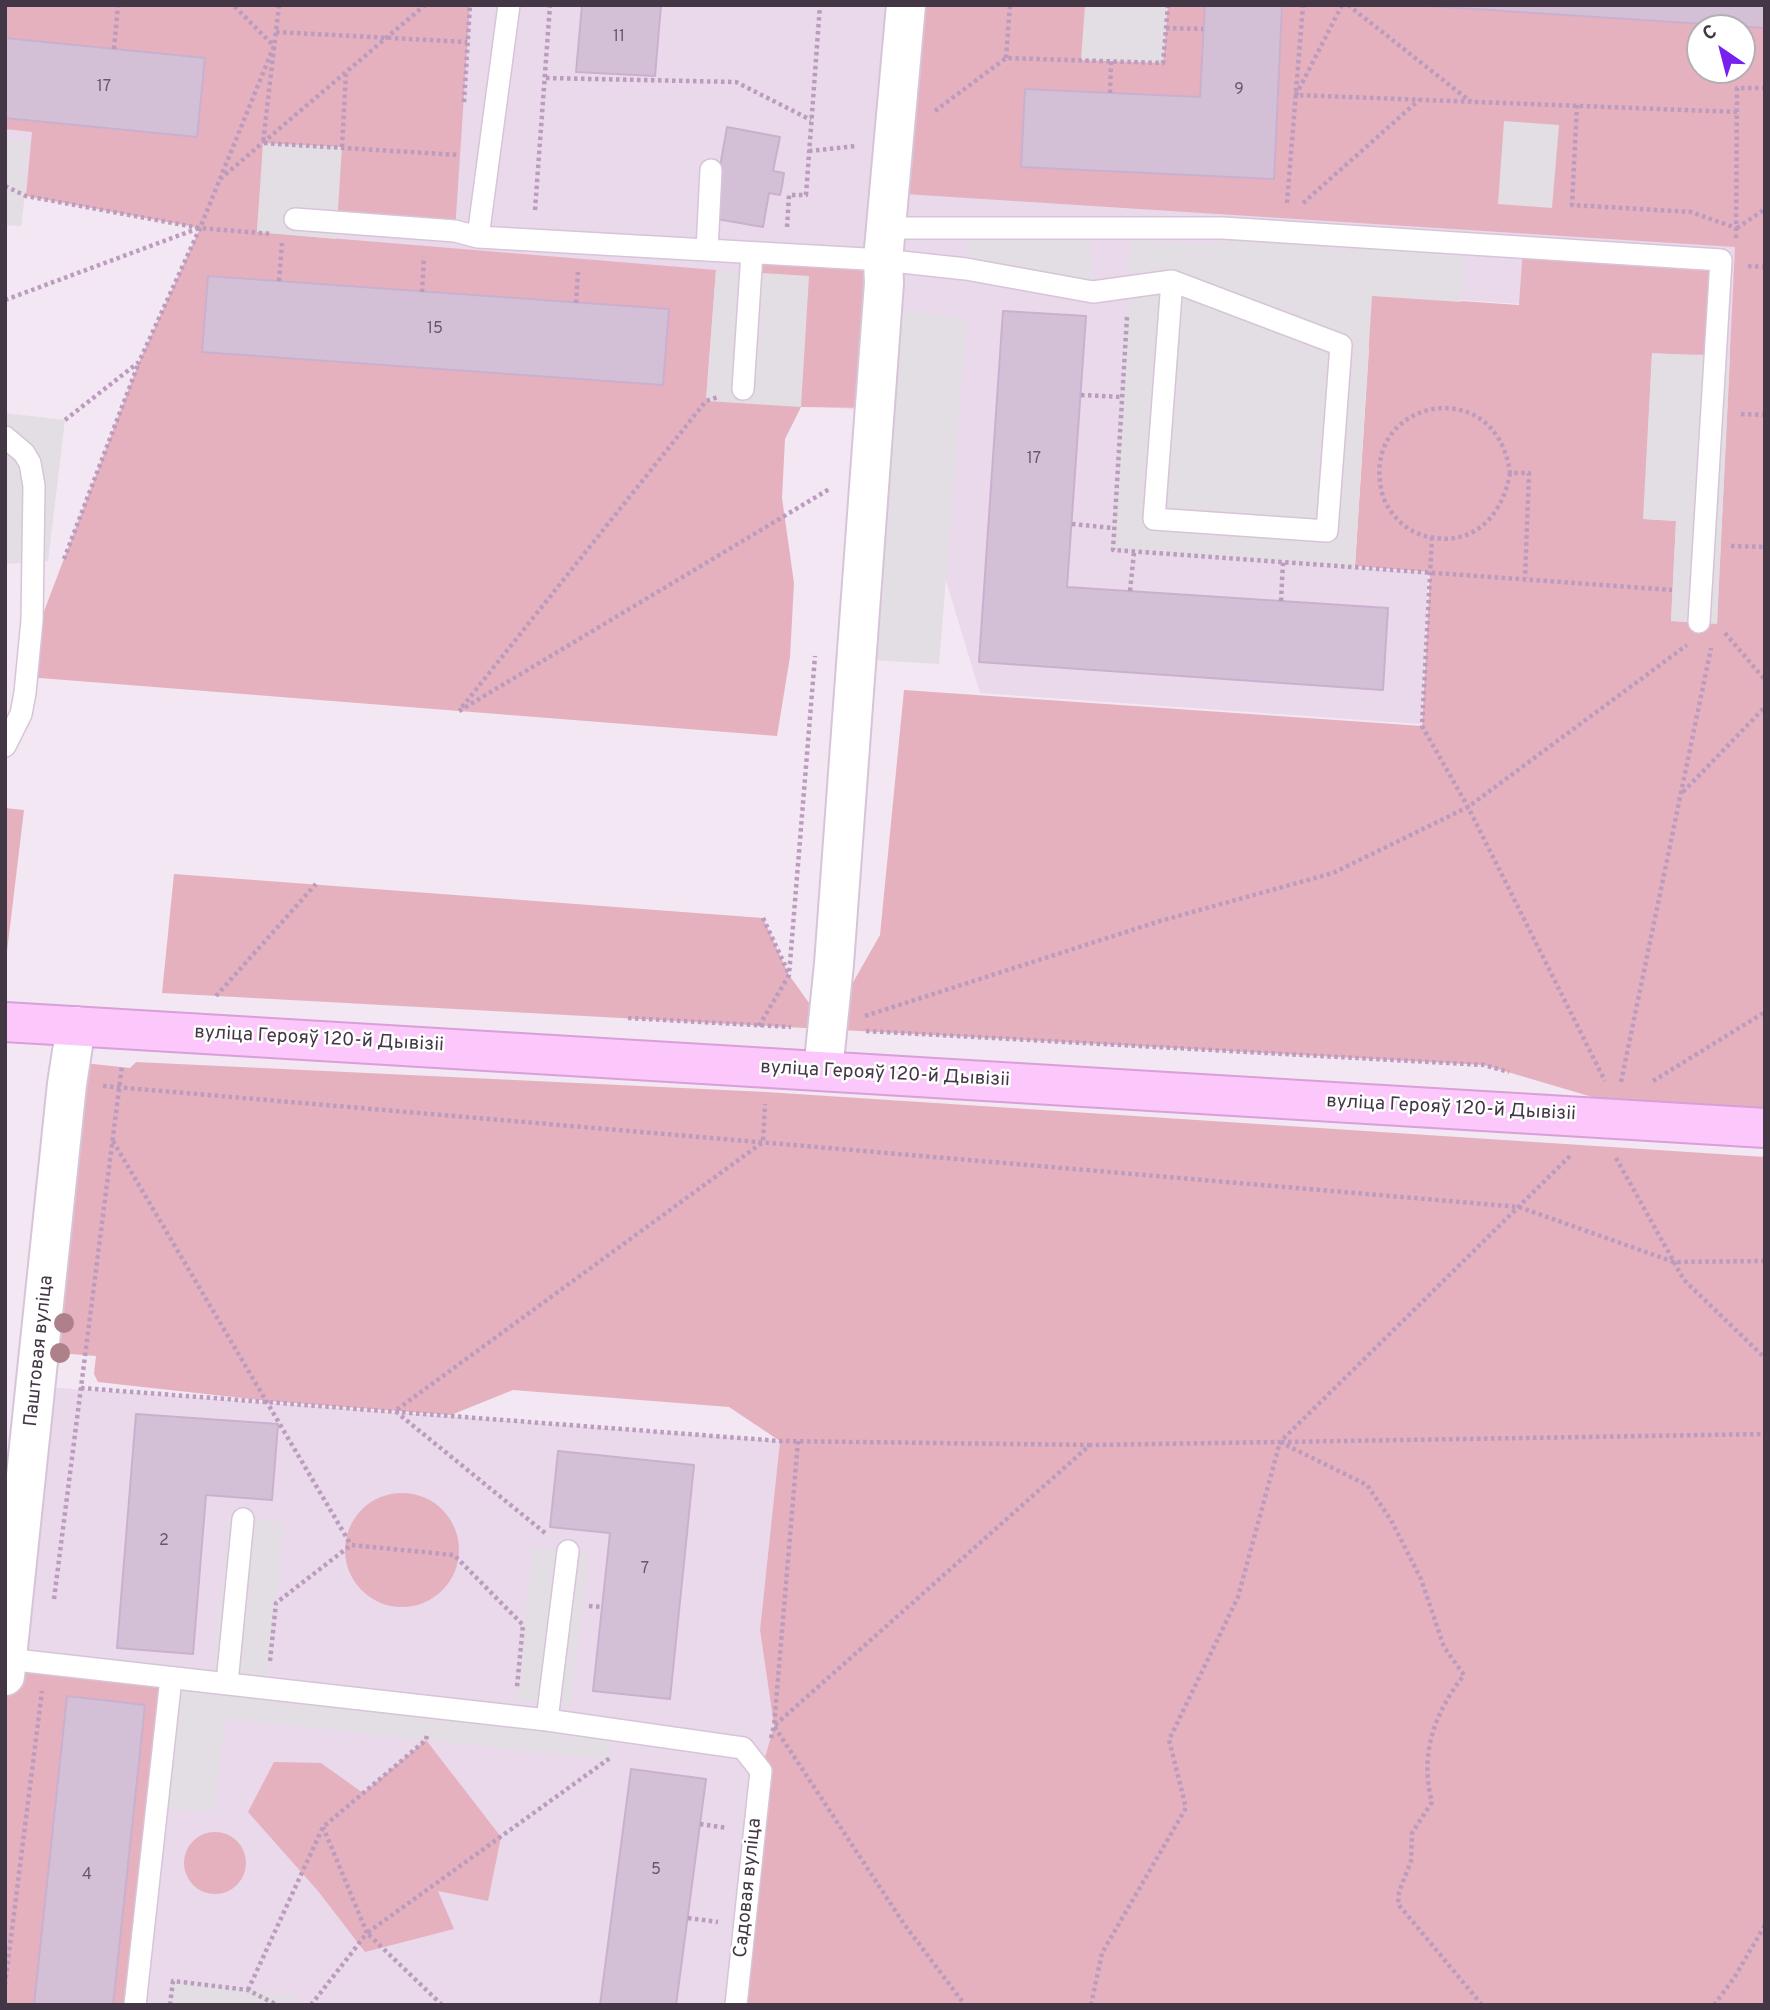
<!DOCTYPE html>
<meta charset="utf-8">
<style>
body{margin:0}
#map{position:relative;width:1770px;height:2010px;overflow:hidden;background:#f2e7f2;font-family:Overpass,sans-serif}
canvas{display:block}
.frame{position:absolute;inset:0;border:7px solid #433645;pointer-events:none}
.north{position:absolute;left:1686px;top:14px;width:70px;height:70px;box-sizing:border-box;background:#fff;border:2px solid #b4afb5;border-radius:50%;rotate:325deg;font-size:19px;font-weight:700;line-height:28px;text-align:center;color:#433645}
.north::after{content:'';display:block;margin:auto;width:24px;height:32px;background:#7821ef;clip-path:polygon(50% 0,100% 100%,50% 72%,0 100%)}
</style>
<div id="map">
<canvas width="1770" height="2010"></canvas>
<div class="frame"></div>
<div class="north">С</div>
</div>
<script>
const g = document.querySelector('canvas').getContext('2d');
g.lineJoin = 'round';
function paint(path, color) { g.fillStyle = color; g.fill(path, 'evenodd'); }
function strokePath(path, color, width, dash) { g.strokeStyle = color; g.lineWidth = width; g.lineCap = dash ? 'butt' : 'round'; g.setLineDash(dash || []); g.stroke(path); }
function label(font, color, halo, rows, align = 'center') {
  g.font = font + ' Overpass,sans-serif'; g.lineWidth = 5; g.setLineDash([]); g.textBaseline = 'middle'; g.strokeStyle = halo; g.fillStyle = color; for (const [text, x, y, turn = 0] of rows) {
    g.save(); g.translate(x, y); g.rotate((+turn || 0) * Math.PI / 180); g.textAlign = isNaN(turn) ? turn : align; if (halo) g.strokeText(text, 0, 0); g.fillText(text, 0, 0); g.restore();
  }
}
paint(new Path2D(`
 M5,5H1765V702L1701,696L1520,304L1372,294L1354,568L1428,573L1421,724L980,693L895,412L141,361L201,227L25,194L21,226L5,225ZM1700,28H1742V70H1700Z
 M47,1387L780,1441L760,1630L774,1726L761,1771L736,2005H5V1757Z`), '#e9d9ea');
paint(new Path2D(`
 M5,5H470L455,231L338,222L264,143L257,232L716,270L706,400L750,272L752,253L883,260L875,408L801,407L785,439L782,498L794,583L790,657L777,736L27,677L41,619L139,362L200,228L26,196L32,132L5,129Z
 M906,5H1205L1200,97L1025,89L1021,167L1274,179L1282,5H1413L1765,28V1110L1616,1104L1484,1065L162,993L174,874L763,918L789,975L827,1028L880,935L904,690L1422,726L1430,572L1355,566L1369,348L1341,345L1372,295L1519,305L1523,247L1721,260L1717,355L1652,354L1644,519L1676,521L1671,621L1717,623L1735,247L889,193ZM1700,28H1742V70H1700Z
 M5,808L24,810L5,968Z
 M75,1062L130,1068L136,1062L766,1092L1765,1157V2005H736L761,1771L774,1726L760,1630L780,1441L729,1407L513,1390L451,1415L269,1401L98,1382L94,1374L96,1356L46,1352Z
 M345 1550a57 57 0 1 1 114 0a57 57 0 1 1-114 0Z
 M7,1659L165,1675L131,2005H5Z
 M426,1740L501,1837L488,1901L438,1891L454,1929L365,1952L318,1891L248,1812L274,1762L321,1763L363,1793Z
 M184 1863a31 31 0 1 1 62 0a31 31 0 1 1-62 0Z`), '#e5b1bf');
paint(new Path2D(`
 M1085,5H1168L1163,63L1081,60Z
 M1504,121L1559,125L1552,208L1498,204Z
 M5,139L29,141L21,226L5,225Z
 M263,143L342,147L336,239L257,232Z
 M1223,228L1465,243L1461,302L1372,296L1355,566L1113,550L1131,240L1221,245Z
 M969,230L1090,238L1093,292L967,269Z
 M716,270L809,276L801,407L706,401Z
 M881,308L967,318L939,664L855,659Z
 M1652,353L1730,357L1717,624L1671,621L1676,521L1643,519Z
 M5,413L65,420L48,561L5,564Z
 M229,1518L284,1523L268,1676L213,1670Z
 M533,1547L588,1553L571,1706L516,1700Z
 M171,1678L610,1729V1760L225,1718L214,1812L157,1808Z
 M173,1981L295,1996L294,2005H170Z`), '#e3dee4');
const building = new Path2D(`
 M582,5H661L655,76L576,72Z
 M1205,5H1282L1274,179L1021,167L1025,89L1200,97Z
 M1413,5H1765V28Z
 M5,38L205,58L197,137L5,118Z
 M727,127L780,137L773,171L784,173L782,186L780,195L769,193L763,227L711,218Z
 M208,276L669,309L663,385L202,352Z
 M1003,311L1086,316L1067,587L1388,608L1383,690L979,662Z
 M136,1414L278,1424L272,1500L206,1495L193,1654L117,1648Z
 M558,1451L694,1465L670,1699L593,1691L610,1533L550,1527Z
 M67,1696L145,1705L113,2005H34Z
 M631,1769L706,1779L676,2005H600Z`);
paint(building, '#d4c0d6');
strokePath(building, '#cab0ce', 2);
const lane = new Path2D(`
 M295,219L455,231L478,237L883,260L966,269L1093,292L1172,281L1341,345L1327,531L1154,519L1172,281
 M888,228H1223L1721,260L1699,622
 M478,237L509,5
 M707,250L711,170
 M743,389L752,253
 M5,437L24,453L30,463L34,486L32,620L25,693L21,714L5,746
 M7,1659L547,1720L743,1748L761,1771L736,2005
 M227,1683L243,1519
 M547,1720L568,1551
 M135,2005L171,1678`);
const street = new Path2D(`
 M823,1071L834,964L884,283L883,260L906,5
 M5,1676L67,1084L76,1026`);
const secondary = new Path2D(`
 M5,1022L1765,1128`);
strokePath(lane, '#d7c4d8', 24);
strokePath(street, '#d7c4d8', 42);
strokePath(secondary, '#d99fd8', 42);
strokePath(new Path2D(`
 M279,5L263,143L459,155
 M1342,5L1296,95L1737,112
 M1348,5L1471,102
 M1166,28L1203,29
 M276,32L467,42
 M114,49L118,5
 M1006,58L1010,5
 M546,78L736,82L811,120
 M1110,93L1111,61
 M464,102L470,5
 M1577,105L1572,205L1691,212L1736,228
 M935,111L1006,58L1163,63L1168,5
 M342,147L346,73
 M809,151L856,146
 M220,179L425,5
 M5,186L26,196L200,228L272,234
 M1287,203L1303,5
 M1303,203L1419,100
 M535,210L550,5
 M787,227L789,195H806L820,5
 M1737,228L1765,209
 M1736,238L1737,88H1765
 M1748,266L1765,267
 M279,281L282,243
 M422,292L424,257
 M5,300L199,228
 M576,303L578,272
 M1127,317L1113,550L1672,590
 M1081,395L1122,397
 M1741,414L1765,415
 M65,420L139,362L200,228L274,46L233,5
 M1510,473C1502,520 1468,551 1419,534C1403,528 1388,512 1383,496C1355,401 1496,368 1510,473H1529L1525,578
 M1072,524L1113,528
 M1432,537L1422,726L1468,807L1605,1081
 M1731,546L1765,547
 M64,559L138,365
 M1130,591L1134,552
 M1281,601L1283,562
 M1725,633L1765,680
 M462,707L706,401L718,397
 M459,711L831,488
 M1683,792L1765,707
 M763,918L789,974
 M216,996L316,884
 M865,1016L1160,921L1333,873L1468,807L1687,645
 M628,1018L791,1027
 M759,1026L789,975L815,656
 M866,1031L1484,1065L1509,1072
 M1653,1081L1765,1012
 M1621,1082L1711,648
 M103,1086L1519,1207L1674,1262L1765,1261
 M113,1141L351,1545
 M1616,1158L1684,1280L1765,1358
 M81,1388L780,1441L1090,1445
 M798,1441L774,1726L904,1924L965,2005
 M1280,1442L1367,1485L1391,1520L1421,1579L1444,1647L1464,1675C1435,1712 1419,1754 1432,1802L1412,1833L1411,1861L1399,1892L1398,1904L1482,2005
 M1281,1442L1765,1434
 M545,1533L395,1411L763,1142L765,1104
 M54,1599L122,1066
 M589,1606L602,1607
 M270,1661L276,1603L351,1545L454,1555L523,1625L517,1687
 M771,1738L774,1726L1090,1445L1280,1442L1571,1155
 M700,1824L727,1828
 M688,1918L718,1922
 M5,1985L42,1691
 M248,1990L323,1827L426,1740L427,1734
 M170,2005L173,1981L248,1990L277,2005
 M311,2005L367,1933L323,1827
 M442,2005L367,1933L610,1758
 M1091,2005L1102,1953L1186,1808L1169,1740L1238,1597L1280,1442
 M1714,2005L1734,1978L1765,1925`), '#bc9cbe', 4.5, [3.5, 3.5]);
strokePath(lane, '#fff', 21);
strokePath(street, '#fff', 38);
strokePath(secondary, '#fcc7fa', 38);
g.fillStyle = '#ad808a';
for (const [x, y] of [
 [64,1323],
 [60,1353]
]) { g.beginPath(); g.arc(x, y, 10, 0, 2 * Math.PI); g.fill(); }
label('16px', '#675869', null, [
 ["11",619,38],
 ["17",104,88],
 ["9",1239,91],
 ["15",435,330],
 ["17",1034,460],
 ["2",164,1542],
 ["7",645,1570],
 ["5",656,1871],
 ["4",87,1876]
]);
label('19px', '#433645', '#fff', [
 ["вуліца Герояў 120-й Дывізіі",319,1040,3],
 ["вуліца Герояў 120-й Дывізіі",885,1075,3],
 ["вуліца Герояў 120-й Дывізіі",1451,1109,3],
 ["Паштовая вуліца",40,1351,-84],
 ["Садовая вуліца",749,1888,-84]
]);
</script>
